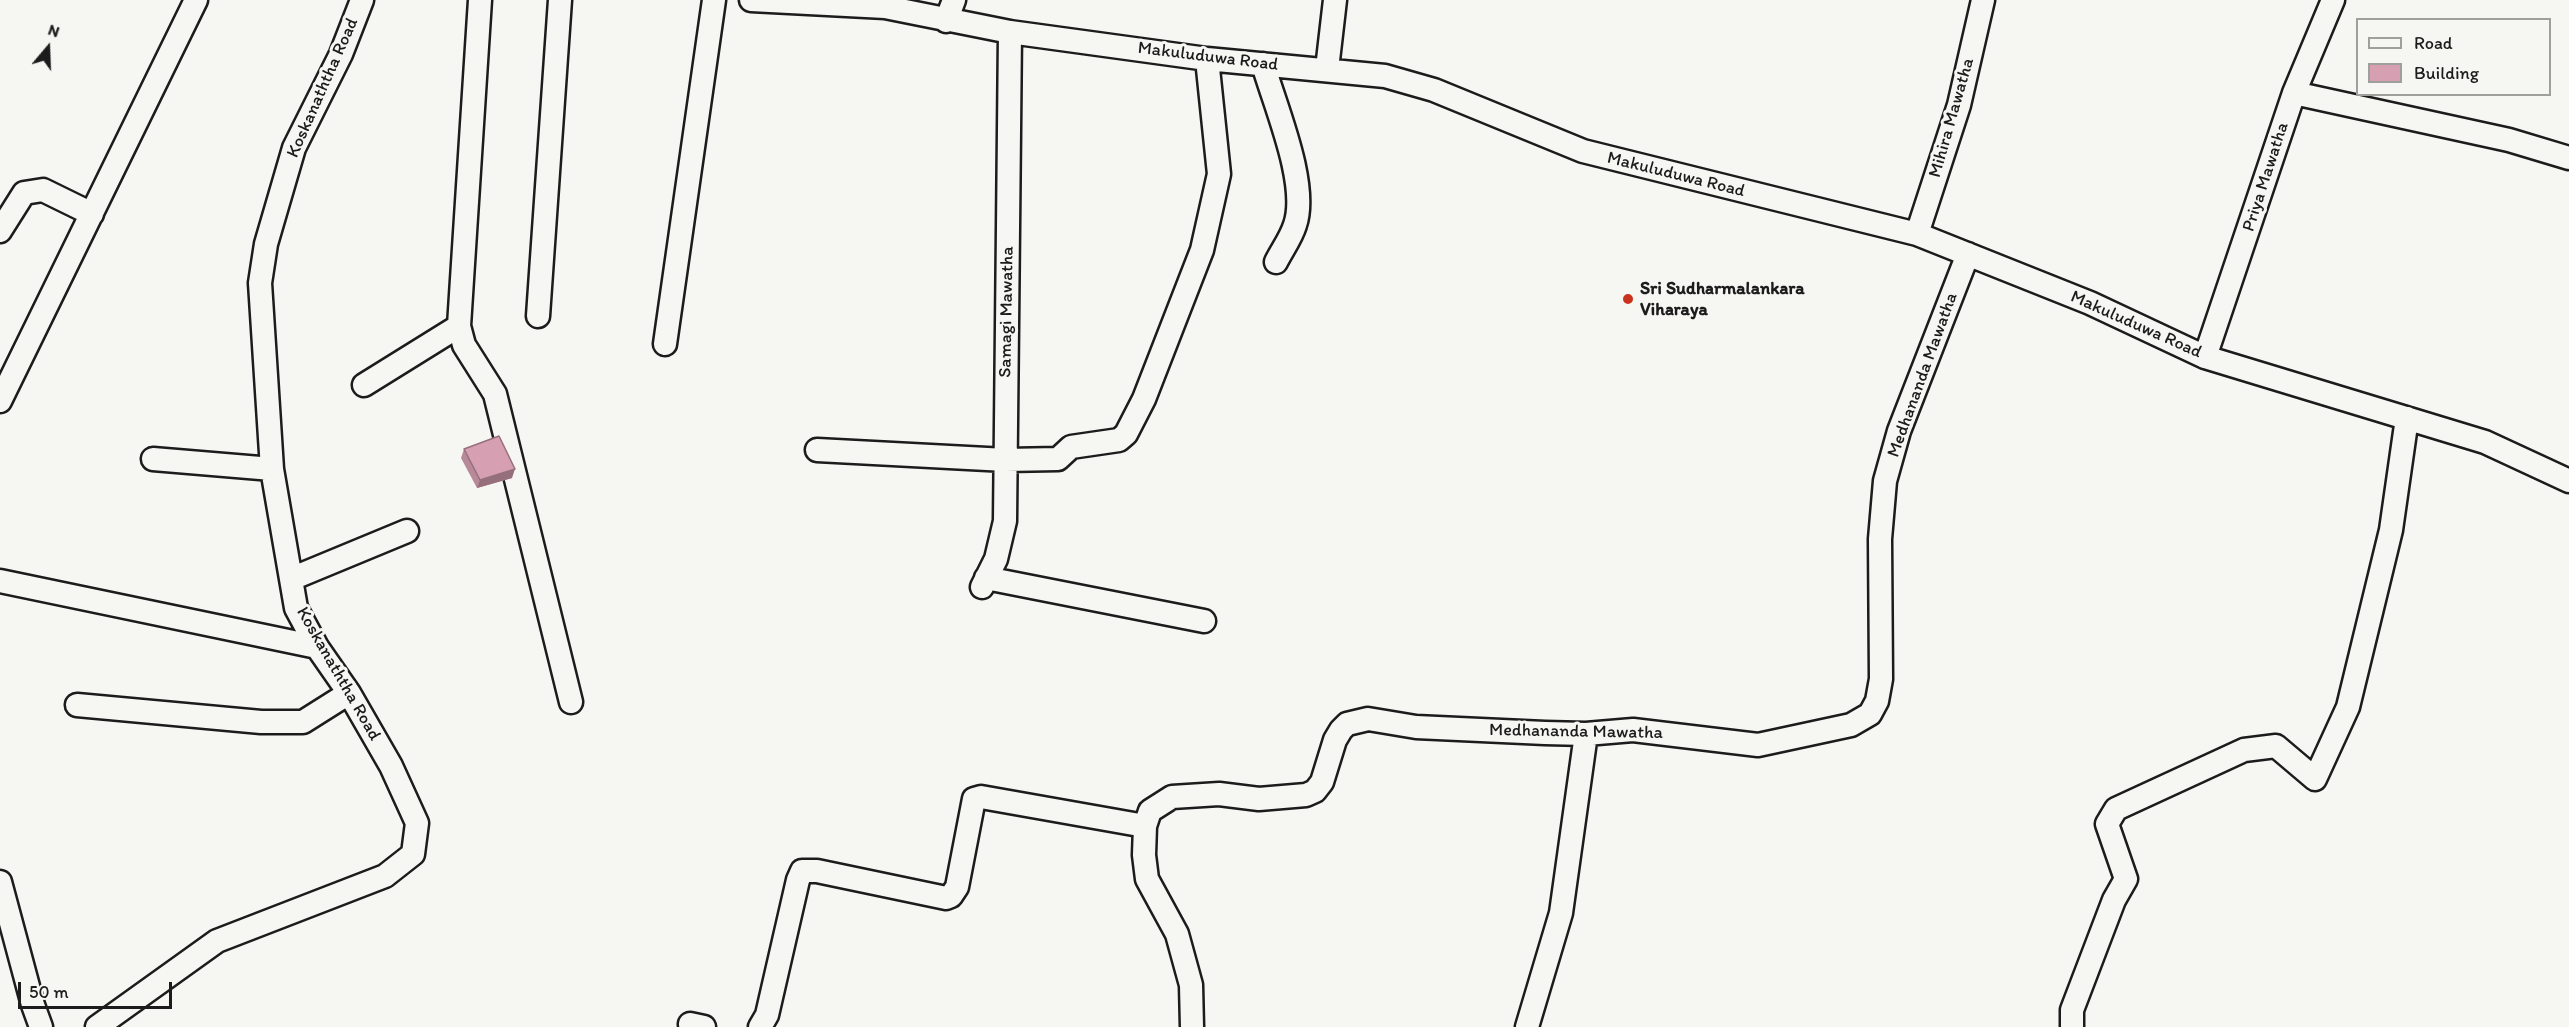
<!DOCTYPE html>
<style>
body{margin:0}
#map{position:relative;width:2569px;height:1027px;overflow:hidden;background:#f6f6f2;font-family:Itim,sans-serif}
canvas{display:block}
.legend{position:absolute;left:2356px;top:18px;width:195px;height:78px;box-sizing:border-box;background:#f6f6f2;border:2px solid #9f9f9c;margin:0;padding:8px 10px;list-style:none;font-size:18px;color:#1c1c1c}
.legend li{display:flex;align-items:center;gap:12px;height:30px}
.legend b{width:30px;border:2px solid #9f9f9c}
.north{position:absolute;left:18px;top:18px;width:60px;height:60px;-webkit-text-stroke:4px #f6f6f2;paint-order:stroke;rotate:19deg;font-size:16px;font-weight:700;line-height:24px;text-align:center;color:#1c1c1c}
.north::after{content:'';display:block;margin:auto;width:21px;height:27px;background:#1c1c1c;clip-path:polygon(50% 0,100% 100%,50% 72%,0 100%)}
.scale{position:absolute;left:18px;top:982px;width:154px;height:27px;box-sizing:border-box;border:3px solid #1c1c1c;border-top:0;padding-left:8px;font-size:18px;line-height:21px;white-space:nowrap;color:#1c1c1c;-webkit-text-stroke:4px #f6f6f2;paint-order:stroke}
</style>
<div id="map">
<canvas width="2569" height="1027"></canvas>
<ul class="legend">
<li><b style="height:8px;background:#f6f6f2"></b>Road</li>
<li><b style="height:16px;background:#d69fb2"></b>Building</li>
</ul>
<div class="north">N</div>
<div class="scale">50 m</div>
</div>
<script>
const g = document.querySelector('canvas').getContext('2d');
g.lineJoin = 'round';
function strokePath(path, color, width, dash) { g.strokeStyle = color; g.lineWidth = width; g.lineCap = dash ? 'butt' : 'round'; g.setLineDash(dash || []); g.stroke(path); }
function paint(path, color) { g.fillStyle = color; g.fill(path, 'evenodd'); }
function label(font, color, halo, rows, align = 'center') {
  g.font = font + ' Itim,sans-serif'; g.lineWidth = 6; g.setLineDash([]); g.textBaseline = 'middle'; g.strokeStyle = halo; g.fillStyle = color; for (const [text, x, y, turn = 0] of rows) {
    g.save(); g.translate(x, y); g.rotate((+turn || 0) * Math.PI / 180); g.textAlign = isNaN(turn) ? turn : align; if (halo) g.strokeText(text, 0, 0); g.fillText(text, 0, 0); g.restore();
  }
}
const minor = new Path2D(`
 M480,0L459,326L464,345L495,394L571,702
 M751,0L885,7L1010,32L1207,59L1385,76L1434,90L1583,151L1917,234L2090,303L2205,357L2485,442L2569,481
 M946,21L954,0
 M1263,64C1275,106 1309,184 1295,225C1291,238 1282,250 1276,262
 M1327,69L1335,0
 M2294,93L2509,140L2569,158
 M0,231L24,193L43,190L92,214
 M1917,234L1959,105L1983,0
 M538,316L560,0
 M665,344L714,0
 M2205,357L2294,93L2333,0
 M364,385L459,326
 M0,401L196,0
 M817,450L1006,460L1058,459L1071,447L1119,440L1126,434L1144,399L1202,250L1219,174L1207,59
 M153,459L272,469
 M986,578L1204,621
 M291,579L407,531
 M0,581L317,647
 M982,587L996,559L1005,521L1010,32
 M77,705L261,722H303L349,693
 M0,882L33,1005L41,1027
 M690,1024L704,1027
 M97,1027L217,941L385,876L413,854L417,823L391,766L349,693L317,647L296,608L272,469L260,283L266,244L294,148L341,54L362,0
 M760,1027L767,1015L798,880L802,871H817L946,898L951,896L957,887L973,804L974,799L981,797L1145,826
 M1192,1027L1191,985L1177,934L1147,879L1144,855L1145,826L1150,811L1172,797L1219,794L1259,799L1306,795L1315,791L1322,782L1335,740L1341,730L1347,724L1368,719L1416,727L1545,733L1586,734L1633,730L1758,745L1851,725L1870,714L1877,701L1881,679L1880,539L1885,481L1899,431L1968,254
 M1527,1027L1561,913L1586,734
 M2072,1027V1010L2114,900L2126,879L2107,824L2116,809L2244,750L2276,746L2315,779L2348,707L2391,530L2407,418`);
strokePath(minor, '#1c1c1c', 27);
strokePath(minor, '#f6f6f2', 22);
paint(new Path2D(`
 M464,449L512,478L477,488L461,458Z`), '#b88999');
paint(new Path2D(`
 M515,469L512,478L477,488L480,480Z`), '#966f7d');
const building = new Path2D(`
 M499,436L515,469L480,480L464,449Z`);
paint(building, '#d69fb2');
strokePath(building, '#966f7d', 1.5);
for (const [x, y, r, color] of [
 [1628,299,6,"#c8321e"]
]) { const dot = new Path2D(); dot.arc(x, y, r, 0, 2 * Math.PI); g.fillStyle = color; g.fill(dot); strokePath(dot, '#f6f6f2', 2); }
label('18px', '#1c1c1c', '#f6f6f2', [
 ["Makuluduwa Road",1208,57,7],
 ["Koskanaththa Road",323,88,-66],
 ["Mihira Mawatha",1952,118,-74],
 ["Makuluduwa Road",1676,175,14],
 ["Priya Mawatha",2266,177,-72],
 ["Samagi Mawatha",1007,312,-89],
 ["Makuluduwa Road",2136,325,24],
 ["Medhananda Mawatha",1923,375,-70],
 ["Koskanaththa Road",338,674,60],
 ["Medhananda Mawatha",1576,732,1]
]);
label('bold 18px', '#1c1c1c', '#f6f6f2', [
 ["Sri Sudharmalankara",1640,289],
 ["Viharaya",1640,310]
], 'left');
</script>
